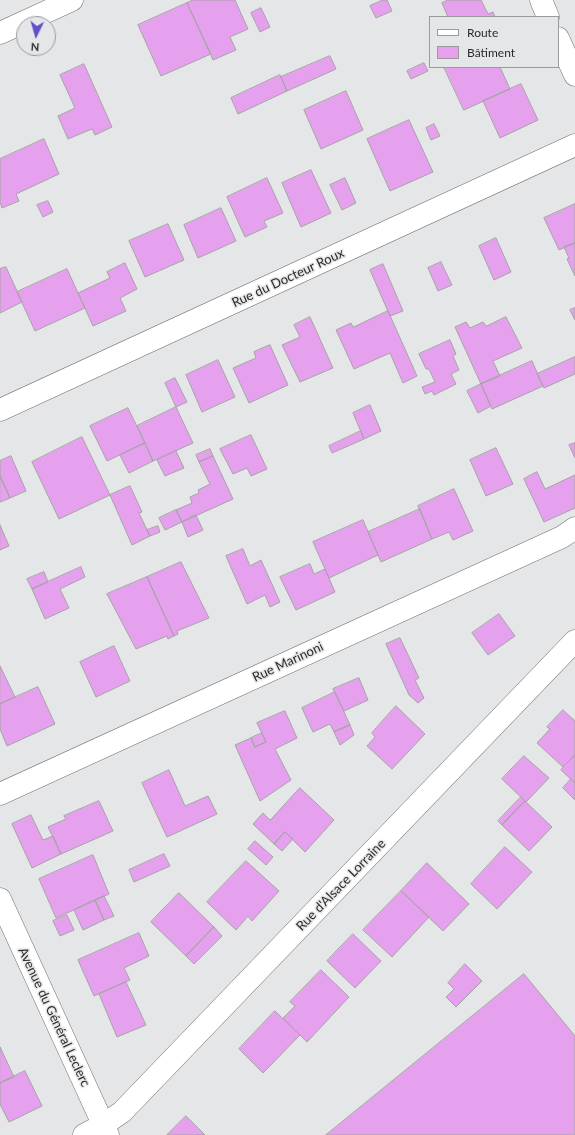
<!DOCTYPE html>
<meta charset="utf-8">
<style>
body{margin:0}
#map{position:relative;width:575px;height:1135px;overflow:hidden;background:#e5e6e8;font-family:Lato,sans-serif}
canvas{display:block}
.legend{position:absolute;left:429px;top:16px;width:130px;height:52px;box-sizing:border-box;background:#e5e6e8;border:1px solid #9a9b9c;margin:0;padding:5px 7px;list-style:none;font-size:12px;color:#292a2a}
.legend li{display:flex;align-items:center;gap:8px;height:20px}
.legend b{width:20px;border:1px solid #9a9b9c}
.north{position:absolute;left:16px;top:16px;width:40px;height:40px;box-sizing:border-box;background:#e5e6e8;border:1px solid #9a9b9c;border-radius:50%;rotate:185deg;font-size:11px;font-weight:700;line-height:16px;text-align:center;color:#292a2a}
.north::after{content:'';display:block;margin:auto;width:14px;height:18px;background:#6150c9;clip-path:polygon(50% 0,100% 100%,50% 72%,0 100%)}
</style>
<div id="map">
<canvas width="575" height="1135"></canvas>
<ul class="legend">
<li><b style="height:5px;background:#fff"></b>Route</li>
<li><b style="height:11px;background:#e6a1ee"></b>Bâtiment</li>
</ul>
<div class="north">N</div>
</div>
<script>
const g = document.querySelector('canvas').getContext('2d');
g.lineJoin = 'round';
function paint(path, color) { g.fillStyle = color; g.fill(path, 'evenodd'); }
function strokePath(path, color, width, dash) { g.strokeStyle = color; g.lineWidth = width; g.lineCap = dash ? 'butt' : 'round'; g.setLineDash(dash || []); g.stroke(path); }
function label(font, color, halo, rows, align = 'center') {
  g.font = font + ' Lato,sans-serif'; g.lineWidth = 3; g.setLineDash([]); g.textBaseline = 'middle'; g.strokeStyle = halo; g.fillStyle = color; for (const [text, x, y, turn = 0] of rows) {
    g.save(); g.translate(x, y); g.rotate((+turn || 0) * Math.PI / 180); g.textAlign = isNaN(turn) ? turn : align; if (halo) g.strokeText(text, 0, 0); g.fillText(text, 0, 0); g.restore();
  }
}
const building = new Path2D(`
 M193,0H235L248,29L230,37L236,50L213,60L187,3Z
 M383,0H387L392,11L376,18L370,6Z
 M448,0H481L488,14L493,12L495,17H448L442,3Z
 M187,3L211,54L161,76L138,25Z
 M261,8L270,27L260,32L251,13Z
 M330,56L336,69L287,91L281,77Z
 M424,63L428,71L411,79L407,71Z
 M84,64L112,127L95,135L92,129L68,139L58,116L75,108L60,75Z
 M444,67H500L510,89L464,110Z
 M280,75L287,91L238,114L231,98Z
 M521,84L538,120L500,138L483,101Z
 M346,91L363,130L321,149L304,110Z
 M409,120L433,172L390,191L367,139Z
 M434,124L440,136L431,140L426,128Z
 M44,139L59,174L16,194L19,201L2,208L0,202V159Z
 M311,170L331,213L301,227L282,183Z
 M267,178L283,213L264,221L267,227L245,237L227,197Z
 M345,178L356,203L342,210L330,185Z
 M48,201L53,212L43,217L37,205Z
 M575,204V243L559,250L544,218Z
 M221,208L236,241L198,258L184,225Z
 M168,224L184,260L145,277L129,241Z
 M496,238L511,272L494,280L479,246Z
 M575,243V276L567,259L569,258L564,247Z
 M441,262L452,285L438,291L428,268Z
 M125,263L137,289L120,298L126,311L93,326L78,293L110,278L107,272Z
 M383,264L403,311L390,316L370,270Z
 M6,267L22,302L0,313V269Z
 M67,269L85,308L35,331L17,292Z
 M575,308V320L570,310Z
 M388,311L417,376L403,383L390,353L354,369L336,330L351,323L353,327Z
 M310,317L333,368L300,382L282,345L300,337L294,325Z
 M506,317L522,348L493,361L500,376L481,384L455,327L466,322L470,328L483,322L486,326Z
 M450,340L456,354L453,356L459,370L451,374L456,384L434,395L432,391L425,394L422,387L435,382L429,369H426L419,354Z
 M270,345L288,385L249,403L233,368L256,358L254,352Z
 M575,357V374L544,388L537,374Z
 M218,360L235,397L202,412L186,375Z
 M532,361L543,386L492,409L481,384Z
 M175,378L187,402L176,407L165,383Z
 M481,384L491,406L478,413L467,391Z
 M370,405L381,431L364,439L353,413Z
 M176,407L193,443L153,461L137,426Z
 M128,408L145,443L107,461L90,426Z
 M361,431L364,439L332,453L329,446Z
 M251,435L267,469L251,476L247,468L233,474L220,449Z
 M82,437L110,495L59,519L32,462Z
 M145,443L153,461L129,473L120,455Z
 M575,443V458L569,445Z
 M496,448L513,484L486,496L470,460Z
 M210,449L213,456L199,462L196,455Z
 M176,451L184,468L165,476L157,460Z
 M11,456L26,491L10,498L0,476V461Z
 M213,456L233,499L182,522L176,510L192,503L190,497L199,493L198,490L210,484L199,462Z
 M537,472L545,489L575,475V508L544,522L524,479Z
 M0,476L10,498L0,502Z
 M130,486L142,512L139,513L150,536L132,545L110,495Z
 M454,489L473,531L453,540L449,532L432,539L418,506Z
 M420,509L432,539L381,562L368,532Z
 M176,510L182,522L165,530L159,518Z
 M196,515L203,530L188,537L182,522Z
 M363,520L378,555L329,578L313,542Z
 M0,525L9,546L0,550Z
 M158,526L160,532L150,536L147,530Z
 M243,549L250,566L261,560L280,602L270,607L265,595L247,604L226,556Z
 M181,562L209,618L177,631L178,634L174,636L147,577Z
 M310,564L314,574L325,569L335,592L296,610L280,577Z
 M81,567L85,577L60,589L69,608L45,619L32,589Z
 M44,572L48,582L32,589L27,579Z
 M147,577L174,636L168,639L167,636L136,649L107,594Z
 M499,614L515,636L488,655L472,633Z
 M400,638L419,678L415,680L424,698L418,703L409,695L386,644Z
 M114,646L130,681L96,697L80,662Z
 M0,666L15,697L0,704Z
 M359,678L368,700L344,711L333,689Z
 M38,687L55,724L7,746L0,729V704Z
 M335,692L350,725L334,732L330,724L313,732L302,708Z
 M396,706L425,734L392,769L367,746L375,737L372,733Z
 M563,710L575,721V755L563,767L537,743L550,729L547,727Z
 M285,711L297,738L275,749L291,780L260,801L235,745L251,738L255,747L266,742L257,723Z
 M350,725L354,735L340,745L334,732Z
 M262,733L266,742L255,747L251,738Z
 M575,755V783L561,770Z
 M524,756L549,778L526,802L502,779Z
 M169,770L185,806L208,796L217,814L167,837L142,783Z
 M571,779L575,783V800L563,788Z
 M300,788L334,820L305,852L285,832L274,844L253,824L263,813L270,820Z
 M521,797L525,801L502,825L498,821Z
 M99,801L113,831L61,854L48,827L66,819L64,816Z
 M525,801L552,827L529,851L502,825Z
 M31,815L43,840L53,836L61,854L32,868L12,824Z
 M285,832L293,839L282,851L274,844Z
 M255,841L273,857L266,865L248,849Z
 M505,847L532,872L497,909L471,884Z
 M164,854L170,866L134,882L129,870Z
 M93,855L109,894L56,918L39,879Z
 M246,861L279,891L252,921L248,916L236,930L207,902Z
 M427,863L469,904L443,931L401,891Z
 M401,891L429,917L392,957L363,930Z
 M179,893L214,927L186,956L151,922Z
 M104,896L114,916L104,920L95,900Z
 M95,900L104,920L83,930L74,910Z
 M67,915L74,930L60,936L53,921Z
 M214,927L222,936L194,964L186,956Z
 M139,933L149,956L124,968L130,980L94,996L78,960Z
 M353,934L381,961L355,988L327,961Z
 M465,964L482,981L456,1007L446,997L454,989L448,983Z
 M321,970L349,997L307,1042L283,1018L295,1006L290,1002Z
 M524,974L575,1036V1135H326Z
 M126,982L146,1025L117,1037L99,994Z
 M275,1011L300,1035L263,1073L239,1049Z
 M0,1047L14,1077L0,1083Z
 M25,1071L42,1106L9,1122L0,1104V1083Z
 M186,1116L205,1135H167Z`);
paint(building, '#e6a1ee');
strokePath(building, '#a5a3a5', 1);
const minor = new Path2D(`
 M541,0L548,17
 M0,33L72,0
 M558,38L575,75
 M0,410L575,145
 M0,794L562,537L575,528
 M0,899L108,1135
 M84,1135L103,1125L122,1112L575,641`);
strokePath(minor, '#737375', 23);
strokePath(minor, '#fff', 22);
label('13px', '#292a2a', '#e5e6e8', [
 ["Rue du Docteur Roux",288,278,-25],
 ["Rue Marinoni",288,662,-25],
 ["Rue d'Alsace Lorraine",341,885,-46],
 ["Avenue du Général Leclerc",54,1017,65]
]);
</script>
